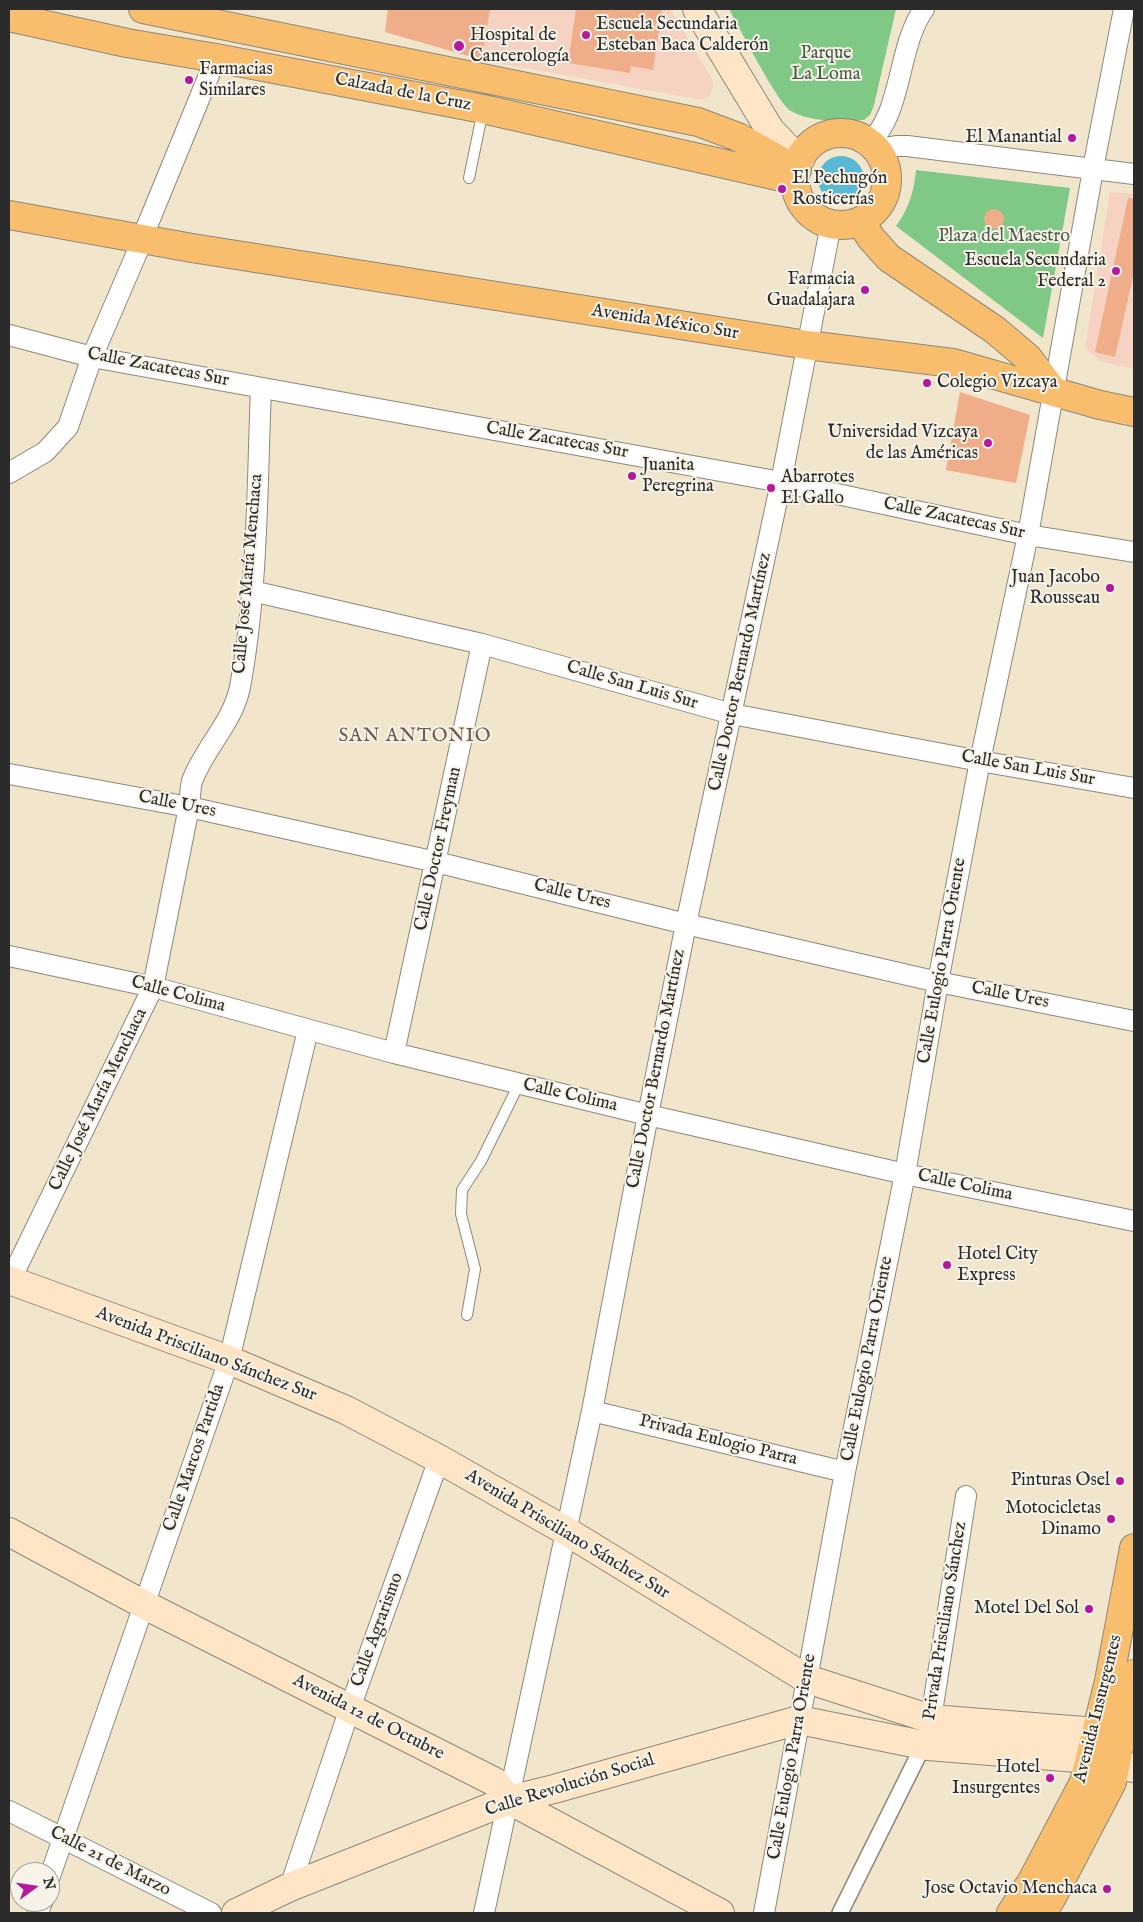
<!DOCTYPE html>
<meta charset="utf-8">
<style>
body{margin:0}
#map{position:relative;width:1143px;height:1922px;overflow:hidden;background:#f1e5cb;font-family:"IM FELL English",serif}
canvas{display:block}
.frame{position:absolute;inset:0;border:10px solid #2b2b2b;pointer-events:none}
.north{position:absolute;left:10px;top:1862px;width:50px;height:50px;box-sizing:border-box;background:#f7f3e8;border:1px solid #a5a39c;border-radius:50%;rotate:76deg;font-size:14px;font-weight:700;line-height:20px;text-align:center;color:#2b2b2b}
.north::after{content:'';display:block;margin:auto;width:18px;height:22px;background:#b5179e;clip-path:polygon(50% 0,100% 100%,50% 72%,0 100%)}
</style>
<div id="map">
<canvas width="1143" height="1922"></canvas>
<div class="frame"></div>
<div class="north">N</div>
</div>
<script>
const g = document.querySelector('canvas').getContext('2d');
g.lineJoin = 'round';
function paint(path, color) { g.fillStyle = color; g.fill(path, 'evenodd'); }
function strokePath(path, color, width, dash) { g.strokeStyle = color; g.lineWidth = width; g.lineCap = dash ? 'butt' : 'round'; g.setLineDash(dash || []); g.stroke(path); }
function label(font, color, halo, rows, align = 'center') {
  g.font = font + ' "IM FELL English",serif'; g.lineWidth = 4; g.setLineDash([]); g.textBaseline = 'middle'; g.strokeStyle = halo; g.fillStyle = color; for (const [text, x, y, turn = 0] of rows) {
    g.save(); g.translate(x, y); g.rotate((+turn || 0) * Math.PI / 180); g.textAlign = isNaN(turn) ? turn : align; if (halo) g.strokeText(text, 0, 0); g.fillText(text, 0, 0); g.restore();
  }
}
paint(new Path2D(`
 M490,9H670L712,79L713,87L710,95L704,99H696L482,60Z
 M1110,192L1134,194V369L1102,362L1085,348Z`), '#f6d2c3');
paint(new Path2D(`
 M729,9H896L874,105L870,115L864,120C840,121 813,123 791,111C778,104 739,27 729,9Z
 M916,170L1070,188L1043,338L896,226C909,209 914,191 916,170Z`), '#7fc885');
paint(new Path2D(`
 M818 179a23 23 0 1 1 46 0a23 23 0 1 1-46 0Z`), '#57b9d6');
paint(new Path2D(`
 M388,9H490L482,60L385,32Z
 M576,9H662L653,70L631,66L630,73L568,63Z
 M1128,198H1134V277H1133L1115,357L1095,352Z
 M984 219a10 10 0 1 1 20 0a10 10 0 1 1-20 0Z
 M960,392L1030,415L1016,483L946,470Z`), '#f0ad8a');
const service = new Path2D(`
 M469,178L483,110
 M467,1315L475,1269L461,1214L462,1190L481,1161L519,1084`);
const pedestrian = new Path2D(`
 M840,1913L920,1752L928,1746`);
const minor = new Path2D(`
 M869,143C903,112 897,47 924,9
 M876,150L896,146H907L1134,174
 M145,231L216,58
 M9,335L92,357L781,482L1028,535L1134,552
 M9,473L45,452L68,427L92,357L139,248
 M252,591L482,644L732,714L980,761L1134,788
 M9,774L189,807L436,862L686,924L938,982L1134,1021
 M9,956L153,987L394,1053L648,1115L905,1174L1134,1221
 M394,1053L482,644
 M10,1281L153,987L189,807C190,799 190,789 192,781C205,747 233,722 240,687C258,589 257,487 261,388
 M592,1411L845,1472
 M929,1731L966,1496
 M9,1811L211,1913
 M50,1876L229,1360L308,1030
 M290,1887L350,1708L439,1459
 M38,1913L42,1902
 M484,1913L592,1411L648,1115L686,924L781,482L831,224
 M764,1913L845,1472L905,1174L938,982L980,761L1028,535L1096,153L1124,9`);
const secondary = new Path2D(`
 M697,9L770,130L790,151L801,158
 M9,1280L229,1360L346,1410L439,1459L566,1531L807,1679L931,1719L1097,1732L1120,1724
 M9,1532L143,1604L495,1782L509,1800L720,1913
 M236,1913L290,1887L509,1800L554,1789L799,1720L928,1746L1090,1759L1134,1768`);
const primary = new Path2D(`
 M143,9L698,122L738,137L797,170
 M9,17L127,43L216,58L483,109L795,180
 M795 179a46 46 0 1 1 92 0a46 46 0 1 1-92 0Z
 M9,215L192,248L807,345L953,363L1100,405L1134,412
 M860,221L871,238L889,258L995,330L1028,358L1054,392`);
const trunk = new Path2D(`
 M1011,1913L1032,1881L1084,1782L1109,1681L1134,1548
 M1042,1913L1052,1897L1112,1782L1134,1674`);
strokePath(service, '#8e887b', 12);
strokePath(pedestrian, '#8e887b', 18);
strokePath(minor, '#8e887b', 22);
strokePath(secondary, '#8e887b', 30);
strokePath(primary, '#8e887b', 30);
strokePath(trunk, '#8e887b', 30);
strokePath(service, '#fff', 10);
strokePath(pedestrian, '#fff', 15);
strokePath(minor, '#fff', 20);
strokePath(secondary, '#fde5c5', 28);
strokePath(primary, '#f9be6d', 28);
strokePath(trunk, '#f9be6d', 28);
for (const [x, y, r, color] of [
 [586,35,5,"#b5179e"],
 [459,46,6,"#b5179e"],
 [189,80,5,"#b5179e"],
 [1072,138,5,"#b5179e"],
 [782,189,5,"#b5179e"],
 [1116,271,5,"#b5179e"],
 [865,290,5,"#b5179e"],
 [927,383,5,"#b5179e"],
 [988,443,5,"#b5179e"],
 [632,476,5,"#b5179e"],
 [771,488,5,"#b5179e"],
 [1110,588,5,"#b5179e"],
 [947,1265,5,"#b5179e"],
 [1120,1481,5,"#b5179e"],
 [1111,1519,5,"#b5179e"],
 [1089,1609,5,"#b5179e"],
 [1050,1778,5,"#b5179e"],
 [1107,1889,5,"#b5179e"]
]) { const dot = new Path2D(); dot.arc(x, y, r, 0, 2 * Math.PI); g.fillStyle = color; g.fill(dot); strokePath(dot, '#f7f3e8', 2); }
label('18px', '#2b2b2b', '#f7f3e8', [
 ["Escuela Secundaria",596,25,"left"],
 ["Esteban Baca Calderón",596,46,"left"],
 ["Hospital de",470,36,"left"],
 ["Cancerología",470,57,"left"],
 ["Farmacias",199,70,"left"],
 ["Similares",199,91,"left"],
 ["El Manantial",1062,138],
 ["El Pechugón",792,179,"left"],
 ["Rosticerías",792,200,"left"],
 ["Escuela Secundaria",1106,261],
 ["Federal 2",1106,282],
 ["Farmacia",855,280],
 ["Guadalajara",855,301],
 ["Colegio Vizcaya",937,383,"left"],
 ["Universidad Vizcaya",978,433],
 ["de las Américas",978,454],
 ["Juanita",642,466,"left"],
 ["Peregrina",642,487,"left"],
 ["Abarrotes",781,478,"left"],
 ["El Gallo",781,499,"left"],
 ["Juan Jacobo",1100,578],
 ["Rousseau",1100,599],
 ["Hotel City",957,1255,"left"],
 ["Express",957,1276,"left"],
 ["Pinturas Osel",1110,1481],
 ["Motocicletas",1101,1509],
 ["Dinamo",1101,1530],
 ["Motel Del Sol",1079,1609],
 ["Hotel",1040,1768],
 ["Insurgentes",1040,1789],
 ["Jose Octavio Menchaca",1097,1889]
], 'right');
label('18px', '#445a46', '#f7f3e8', [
 ["Parque",826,54],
 ["La Loma",826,75],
 ["Plaza del Maestro",1004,237]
]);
label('18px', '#2b2b2b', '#f7f3e8', [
 ["Calzada de la Cruz",403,93,11],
 ["Avenida México Sur",665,323,9],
 ["Calle Zacatecas Sur",158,368,11],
 ["Calle Zacatecas Sur",557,441,10],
 ["Calle Zacatecas Sur",954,519,12],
 ["Calle José María Menchaca",249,574,-85],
 ["Calle Doctor Bernardo Martínez",741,672,-78],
 ["Calle San Luis Sur",632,686,16],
 ["Calle San Luis Sur",1028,769,10],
 ["Calle Ures",177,805,11],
 ["Calle Doctor Freyman",439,849,-78],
 ["Calle Ures",572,895,14],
 ["Calle Eulogio Parra Oriente",943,961,-80],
 ["Calle Colima",178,995,15],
 ["Calle Ures",1010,996,11],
 ["Calle Doctor Bernardo Martínez",657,1069,-79],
 ["Calle Colima",570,1096,13],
 ["Calle José María Menchaca",99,1100,-64],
 ["Calle Colima",965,1186,12],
 ["Avenida Prisciliano Sánchez Sur",206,1355,21],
 ["Calle Eulogio Parra Oriente",868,1359,-79],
 ["Privada Eulogio Parra",718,1441,14],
 ["Calle Marcos Partida",195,1458,-71],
 ["Avenida Prisciliano Sánchez Sur",567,1535,31],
 ["Privada Prisciliano Sánchez",946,1621,-81],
 ["Calle Agrarismo",378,1630,-70],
 ["Avenida Insurgentes",1099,1709,-76],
 ["Avenida 12 de Octubre",368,1718,27],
 ["Calle Eulogio Parra Oriente",793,1757,-80],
 ["Calle Revolución Social",570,1786,-17],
 ["Calle 21 de Marzo",110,1862,27]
]);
g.letterSpacing = '1px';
label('19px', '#70584c', '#f7f3e8', [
 ["SAN ANTONIO",415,737]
]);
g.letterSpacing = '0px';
</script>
